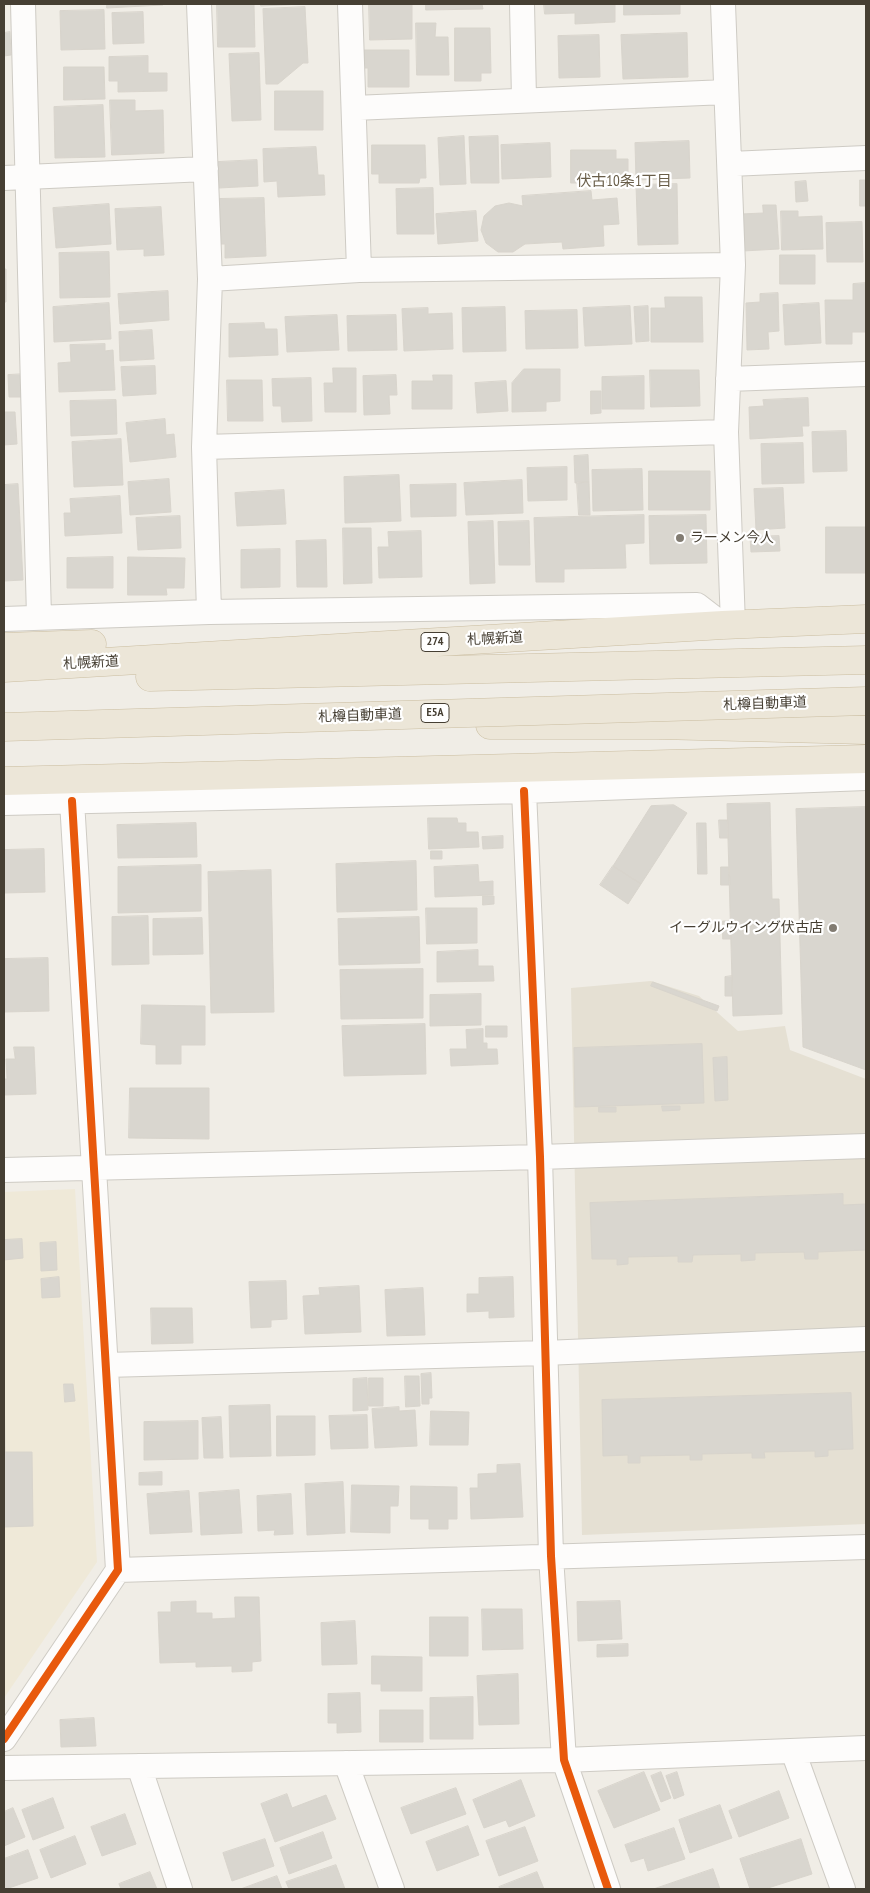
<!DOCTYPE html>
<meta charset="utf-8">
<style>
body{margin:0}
#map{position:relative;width:870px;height:1893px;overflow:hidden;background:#f0ede6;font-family:"PT Sans Narrow",sans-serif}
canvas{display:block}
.frame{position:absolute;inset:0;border:5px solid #463f33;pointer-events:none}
</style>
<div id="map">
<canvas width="870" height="1893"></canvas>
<div class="frame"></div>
</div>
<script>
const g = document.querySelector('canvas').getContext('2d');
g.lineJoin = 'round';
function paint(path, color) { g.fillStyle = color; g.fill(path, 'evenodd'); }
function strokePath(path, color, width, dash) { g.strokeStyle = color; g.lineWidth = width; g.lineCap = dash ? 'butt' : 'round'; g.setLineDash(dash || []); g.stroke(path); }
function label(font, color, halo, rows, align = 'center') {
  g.font = font + ' "PT Sans Narrow","Noto Sans JP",sans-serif'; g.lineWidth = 4.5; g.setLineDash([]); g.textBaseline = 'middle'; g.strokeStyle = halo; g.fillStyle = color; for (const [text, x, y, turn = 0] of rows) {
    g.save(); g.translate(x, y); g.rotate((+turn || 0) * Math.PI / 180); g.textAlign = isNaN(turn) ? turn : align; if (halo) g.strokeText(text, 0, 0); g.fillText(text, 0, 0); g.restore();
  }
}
paint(new Path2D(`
 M651,981L699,996L738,1031L785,1026L790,1050L866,1079V1524L582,1535L571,988Z`), '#e5e0d3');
paint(new Path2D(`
 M75,1189L97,1562L4,1698V1192Z`), '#efe9d8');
const building = new Path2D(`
 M107,4H163V5L107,8Z
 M217,4H254L255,47H218Z
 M261,4H302L261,6Z
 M369,4H412V39L370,40Z
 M426,4H482L483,9L426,10Z
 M544,4H615V22L575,24V13L545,14Z
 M624,4H680V14L624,15Z
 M305,7L308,63H303L278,84H266L263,9Z
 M104,10L105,49L61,50L60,11Z
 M143,12L144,43L113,44L112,13Z
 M416,23H436L435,37H448L449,75H417Z
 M455,28H490L491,73H481V81H455Z
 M10,32L11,55L4,56V33Z
 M687,33L688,77L623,79L621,35Z
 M599,35L600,77L559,78L558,36Z
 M360,50H409V87H368V68H360Z
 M259,53L261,120L232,121L229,54Z
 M148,56V73H167V91L118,92V81H109V57Z
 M64,67H104L105,99L64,100Z
 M275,91H323V130H275Z
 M110,100H135V111L163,110L164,153L112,155Z
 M103,105L105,157L55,158L54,107Z
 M464,136L466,184L440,185L438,138Z
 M498,136L499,183H471L469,137Z
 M689,141L690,178L636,180L635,143Z
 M550,143L551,177L502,179L501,145Z
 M372,145H425L426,178H420L419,183H379V174H372Z
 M316,147L318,175H324L325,195L278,197L277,181L264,182L263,149Z
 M571,150H616V159H628V183H571Z
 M257,160L258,186L219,188L218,162Z
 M860,180H866V206H860Z
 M806,181L808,201L796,202L795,182Z
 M677,184L678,244L638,245L636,185Z
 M433,188L434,234H397L396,189Z
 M591,191L592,200L617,198L619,224L603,225L604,246L563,249L562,242L525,244L513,252H498L486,243L481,230L484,216L495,206L509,203L523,206L522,196Z
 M264,198L266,256L225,258V244H218L217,199Z
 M109,204L111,244L56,248L53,208Z
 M763,205H776L779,249L743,251L741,214L763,213Z
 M161,207L164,255L144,256V249L117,250L115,209Z
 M476,211L478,241L438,244L436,214Z
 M781,211H798V217L822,216L823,249L782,250Z
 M862,222L863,262H827L826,223Z
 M109,252L110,297L60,298L59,253Z
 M780,255H815V284H780Z
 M4,269H6V302H4Z
 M866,283V332H852V344H826L825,300H853V284Z
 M168,291L169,320L120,324L118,294Z
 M778,293L779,331L768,332L769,349L747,350L746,303L760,302V294Z
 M665,297H702L703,342H651V308H665Z
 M109,303L111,339L54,342L53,307Z
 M819,303L821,343L785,345L783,305Z
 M630,306L632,344L585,346L583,308Z
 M648,306L649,341L636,342L634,307Z
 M505,307L506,351L463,352L462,308Z
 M428,308V314L452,313L453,349L404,351L402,309Z
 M577,310L578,348L526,349L525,311Z
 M337,315L339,350L287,352L285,317Z
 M396,315L397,350L348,351L347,316Z
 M264,323L265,329H277L278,355L229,357V324Z
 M152,330L154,359L120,361L119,332Z
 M105,344V351L113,350L115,390L59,392L58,363L71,362L70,345Z
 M155,366L156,394L123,396L121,367Z
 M333,368H356V412H325L324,383H333Z
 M524,369H560V401L546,402V411L512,412V383Z
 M650,370H699L700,406L651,407Z
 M27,374L28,397H9L8,375Z
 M396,375L397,395H389L390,414L364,415L363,376Z
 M433,375H452V409H412V381H433Z
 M644,376V409H602V377Z
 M311,378L312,421L282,422L281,406H273L272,379Z
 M227,380H262L263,421H228Z
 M506,381L508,411L477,413L475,383Z
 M591,391H601V413L591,414Z
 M808,398L809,426H802L803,436L750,439L749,407L764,406L763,400Z
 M116,400L117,434L71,436L70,401Z
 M4,412H15L17,444L4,445Z
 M165,419L166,435L174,434L176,457L130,462L126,423Z
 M846,431L847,471L813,472L812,432Z
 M121,439L123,485L74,487L72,442Z
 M803,443L804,483L762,484L761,444Z
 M588,455L589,482L575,483L574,456Z
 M567,467V500L528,501L527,468Z
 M642,469L643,510L593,511L592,470Z
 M649,471H710V510H649Z
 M399,475L401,521L345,523L344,477Z
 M169,479L171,512L130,515L128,482Z
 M522,480L523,513L466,515L464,483Z
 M577,482H589L590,515H579Z
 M18,484L23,580L4,581V485Z
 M456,484V516L411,517L410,485Z
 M783,488L785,528L756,530L754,489Z
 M284,490L286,524L237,526L235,493Z
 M120,496L122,533L65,536L64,513H71L70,499Z
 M644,515V543L625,544L626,568L564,569V582H536L534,518Z
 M706,515L707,563L650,564L649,516Z
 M180,516L181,548L138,550L136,518Z
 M493,521L495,583L470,584L468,522Z
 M529,521L530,565H499L498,522Z
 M826,527H866V573H826Z
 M343,528H371L372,583L344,584Z
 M421,531L422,577L379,578L378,547H389L388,532Z
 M779,536L780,551L751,552L750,537Z
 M326,540L327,587H297L296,541Z
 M280,549V587L241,588V550Z
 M113,557V588H67V558Z
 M128,557L185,558L184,588H166L167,595H128Z
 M770,803L772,899H779L782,1014L733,1016L727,804Z
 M674,805L687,813L641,884L613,866L651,806Z
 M866,807V1070L803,1047L796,809Z
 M428,818H457L458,823H466V832H478L479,847L429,849Z
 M719,820H728V838H720Z
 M196,823L197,857L118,858L117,825Z
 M697,823H706L707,874H698Z
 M503,836V848L483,849L482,837Z
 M44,849L45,892L4,893V850Z
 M431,851H442V859H431Z
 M416,861L417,910L337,912L336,864Z
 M201,865V911L118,913V867Z
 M478,865L479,882L493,881V895L435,897L434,867Z
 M613,866L641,884L628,904L600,885Z
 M721,867H729L730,885H721Z
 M271,870L274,1012L211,1013L208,872Z
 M483,896H494V904L483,905Z
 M426,908H477V943L427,944Z
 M148,916L149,964L112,965V917Z
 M419,917L420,963L339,965L338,919Z
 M202,918L203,954L153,955V919Z
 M723,921H730L731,939H723Z
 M478,950V966H493L494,981L437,982V952Z
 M48,958L49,1011L4,1012V959Z
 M423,969V1018L341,1019L340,970Z
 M732,976V996H725V977Z
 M653,982L719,1006L717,1011L651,986Z
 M481,994V1025L430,1026V995Z
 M142,1005L205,1006V1045H181V1064H156V1045L141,1044Z
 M425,1024L426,1074L344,1076L342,1026Z
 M486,1026H507V1037H486Z
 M483,1029V1043H487V1049H497L498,1064L451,1066L450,1049H467L466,1030Z
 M702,1044L704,1103L575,1107L574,1048Z
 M14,1047H34L36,1094L4,1095V1079H7L6,1059H15Z
 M727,1057L728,1100L715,1101L713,1058Z
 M130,1088H209V1139L129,1138Z
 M662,1106H680V1110L663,1111Z
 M599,1107H616V1112H599Z
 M843,1194V1205L866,1204V1250L818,1252V1259H805L804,1252L755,1253V1260L741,1261V1254L693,1255L692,1262H678V1256L628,1257V1264L617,1265V1259H592L590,1203Z
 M22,1239L23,1258L4,1260V1240Z
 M56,1242L57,1270L41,1271L40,1243Z
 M59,1277L60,1297L42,1298L41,1279Z
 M513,1277L514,1317L489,1318V1311L467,1312V1294H479V1278Z
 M286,1281L287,1319L271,1320V1327L251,1328L249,1282Z
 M359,1286L361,1332L305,1334L303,1296L320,1295L319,1288Z
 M423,1288L425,1335L387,1336L385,1290Z
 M151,1308H192L193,1343L152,1344Z
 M431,1373L432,1398H429V1404H422L421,1374Z
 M405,1376H419L420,1406L406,1407Z
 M4,1378L5,1452H32L33,1526L4,1527Z
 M367,1378L368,1410L353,1411V1379Z
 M369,1378H383V1406H369Z
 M64,1384H73L75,1401L65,1402Z
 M851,1393L853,1449L828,1450V1456L815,1457V1451L764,1452L765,1458H752V1453L702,1454V1460H690V1455L640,1456V1463H628V1455L603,1456L602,1400Z
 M270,1405L271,1456L230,1457L229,1406Z
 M399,1407V1411L415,1410L417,1446L375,1448L372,1409Z
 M431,1411L469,1412L468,1445H430Z
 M367,1415L368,1448L331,1449L329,1416Z
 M277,1416H315V1455L277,1456Z
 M221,1417L223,1458H204L202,1418Z
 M198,1421V1459L144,1460V1422Z
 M520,1464L523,1517L471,1519L470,1488H478V1474L497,1473V1465Z
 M162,1472V1485H139V1473Z
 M343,1482L345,1533L307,1535L305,1484Z
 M352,1485L399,1486L398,1506H390V1533L351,1532Z
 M411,1486L457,1487V1519H448V1529H429V1519H411Z
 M239,1490L242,1533L201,1535L199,1493Z
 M189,1491L192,1532L150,1534L147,1494Z
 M291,1494L293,1534L274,1535L275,1530L258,1531L257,1496Z
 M235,1597H259L261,1661L252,1662V1671L232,1672V1666L196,1667V1662L160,1663L158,1612H171V1602L196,1601V1613H212V1619L235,1618Z
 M620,1601L622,1639L578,1641L577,1602Z
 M482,1609H522L523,1649L483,1650Z
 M430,1617H468V1656H430Z
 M355,1621L357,1664L322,1665L321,1623Z
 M628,1644V1656L597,1657V1645Z
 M372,1656L422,1657V1691H381V1684H372Z
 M518,1674L519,1724L479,1725L477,1676Z
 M360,1693L361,1732L337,1733V1723H328V1694Z
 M473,1697V1739H430V1698Z
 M380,1710H423V1742H380Z
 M94,1718L96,1746L61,1747L60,1720Z
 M644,1772L660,1810L614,1828L598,1791Z
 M661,1772L671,1798L661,1802L651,1776Z
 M677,1772L684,1795L674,1799L666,1776Z
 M521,1780L535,1816L509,1827L506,1820L484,1828L473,1800Z
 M456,1788L466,1814L411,1834L401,1808Z
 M779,1791L789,1818L739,1837L729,1811Z
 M287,1794L292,1808L326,1795L336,1819L275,1842L261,1804Z
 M53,1798L64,1828L33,1840L22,1810Z
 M720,1805L732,1838L690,1853L679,1820Z
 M13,1808L25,1837L4,1846V1812Z
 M125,1814L136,1844L102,1856L91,1827Z
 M468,1826L479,1855L437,1871L426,1842Z
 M525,1827L538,1861L499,1876L486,1841Z
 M674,1828L685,1859L648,1871L644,1858L631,1862L625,1845Z
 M323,1832L332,1858L289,1874L280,1848Z
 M75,1836L86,1864L51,1878L40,1850Z
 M265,1839L274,1866L232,1881L223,1853Z
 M801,1839L812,1874L765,1889H750L740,1859Z
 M28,1850L38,1878L6,1889L4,1882V1859Z
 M336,1865L345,1889H289L286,1882Z
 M713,1869L720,1889H654Z
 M150,1872L157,1889H121L119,1884Z
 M537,1872L544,1889H500L499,1887Z
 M277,1876L282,1889H241Z`);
paint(building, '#d9d6cf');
strokePath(building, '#d8d4cc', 1);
const street = new Path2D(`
 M23,4L39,617
 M199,4L210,279L204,447L209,612
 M350,4L359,270
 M522,4L524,99
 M723,4L733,265L726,432L733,625
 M354,108L726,92
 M730,164L866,158
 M4,178L206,169
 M210,279L359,270L733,265
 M728,379L866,374
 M204,447L726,432
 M4,619L209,612L697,605L723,625
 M524,791L540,1157L551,1556L564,1760L608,1889
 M4,803L524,791L866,778
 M4,1170L540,1157L866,1146
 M106,1365L545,1353L866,1339
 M118,1570L866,1547
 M4,1739L118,1570L72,801
 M793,1751L843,1889
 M346,1763L392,1889
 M139,1766L180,1889
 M4,1768L564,1760L866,1748`);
const highway = new Path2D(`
 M4,647L92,644
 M4,668L723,625L866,619
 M150,677L866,660
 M490,725H657L866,730
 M4,781L866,759`);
strokePath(street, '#cecbc4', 26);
strokePath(highway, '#cabda0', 29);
strokePath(street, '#fdfcfb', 24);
strokePath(highway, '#ece6d8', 28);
const highwayBridge = new Path2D(`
 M4,727L866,701`);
strokePath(highwayBridge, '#cabda0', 29, []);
strokePath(highwayBridge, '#ece6d8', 28);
strokePath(new Path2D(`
 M524,791L540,1157L551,1556L564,1760L608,1889
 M4,1739L118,1570L72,801`), '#e8590c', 8);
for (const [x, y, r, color] of [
 [680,538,5,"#827c72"],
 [833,928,5,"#827c72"]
]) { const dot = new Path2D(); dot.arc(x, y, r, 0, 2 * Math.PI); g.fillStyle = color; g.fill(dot); strokePath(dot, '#fff', 2); }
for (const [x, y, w] of [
 [435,642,28],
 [435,713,28]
]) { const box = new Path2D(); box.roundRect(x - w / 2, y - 9.5, w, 19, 4); g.fillStyle = '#fff'; g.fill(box); strokePath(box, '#463f33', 1); }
label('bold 12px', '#463f33', null, [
 ["274",435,642],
 ["E5A",435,713]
]);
label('14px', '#463f33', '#fff', [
 ["ラーメン今人",690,538],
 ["イーグルウイング伏古店",823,928,"right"]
], 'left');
label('14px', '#463f33', '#fff', [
 ["札幌新道",495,639,-3],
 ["札幌新道",91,663,-3],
 ["札樽自動車道",765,704,-2],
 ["札樽自動車道",360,716,-2]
]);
label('15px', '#695e49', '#fff', [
 ["伏古10条1丁目",624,182]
]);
</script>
